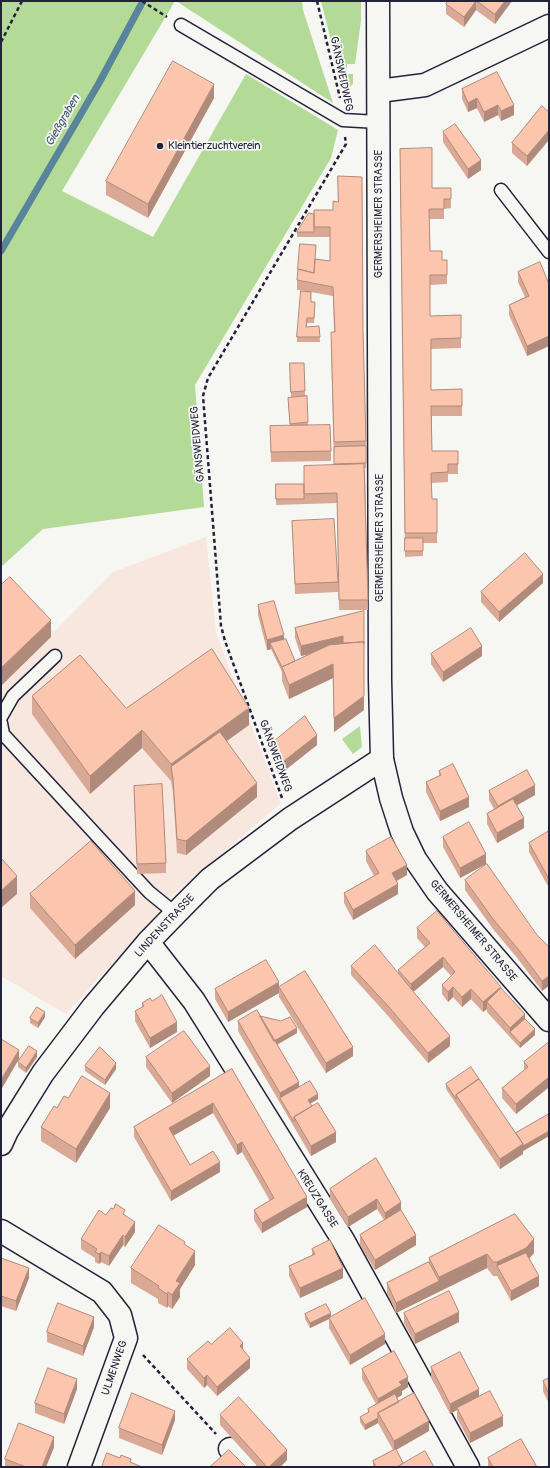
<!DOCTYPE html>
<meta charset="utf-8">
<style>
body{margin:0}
#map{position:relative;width:550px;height:1468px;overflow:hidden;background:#f6f6f2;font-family:Pangolin,sans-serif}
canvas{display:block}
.frame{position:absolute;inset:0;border:2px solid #22223b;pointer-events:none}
</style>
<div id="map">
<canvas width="550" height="1468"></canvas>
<div class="frame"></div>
</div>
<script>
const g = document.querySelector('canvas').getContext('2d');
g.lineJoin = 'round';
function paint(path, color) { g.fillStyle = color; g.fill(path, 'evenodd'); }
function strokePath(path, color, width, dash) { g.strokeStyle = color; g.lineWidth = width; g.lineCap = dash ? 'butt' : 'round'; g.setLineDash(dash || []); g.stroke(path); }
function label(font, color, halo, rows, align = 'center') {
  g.font = font + ' Pangolin,sans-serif'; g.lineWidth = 3.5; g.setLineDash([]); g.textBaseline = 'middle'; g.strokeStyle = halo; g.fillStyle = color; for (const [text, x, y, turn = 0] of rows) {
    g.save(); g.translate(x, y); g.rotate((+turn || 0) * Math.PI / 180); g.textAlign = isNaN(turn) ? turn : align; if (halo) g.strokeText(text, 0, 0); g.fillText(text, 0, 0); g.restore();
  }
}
paint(new Path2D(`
 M206,537L216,633L281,803L177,892L66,1014L1,976V593L8,587L54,632L113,572Z`), '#f8e7de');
paint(new Path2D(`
 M1,1H175L62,191L153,237L246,74L338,130L331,158L195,385L204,507L43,529L1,567Z
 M176,1H302L303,10L333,103Z
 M321,1H361V21L355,64H347L346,74H353V84L345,92L341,81Z
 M360,726L362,747L353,754L342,739Z`), '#b3da96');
strokePath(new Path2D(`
 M1,251L99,83L143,1`), '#59849c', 7);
const lane = new Path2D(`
 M181,25L343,120L378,122
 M501,190L549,252
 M1,717L13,696L55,656
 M1,723L3,734L136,878L149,892L176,914`);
const street = new Path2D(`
 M379,91L425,85L549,26
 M148,942L194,1001L343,1240L468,1467
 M1,1144L7,1131L43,1073L93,1007L148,942L184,905L210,879L290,819L382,759
 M1,1231L102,1292L120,1315L126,1338L79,1467
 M230,1449L246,1467`);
const secondary = new Path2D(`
 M378,1L380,680L382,759L391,798L402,832L415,859L437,891L549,1020`);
strokePath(lane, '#22223b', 15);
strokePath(street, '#22223b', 25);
strokePath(secondary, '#22223b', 25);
strokePath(new Path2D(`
 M142,1L167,17
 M317,1L340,98
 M1,42L22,1
 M282,798L225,641L221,626L203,396L208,378L346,144L345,137
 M143,1355L216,1434`), '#22223b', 2.5, [4, 3]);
strokePath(lane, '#f6f6f2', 12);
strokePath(street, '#f6f6f2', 22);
strokePath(secondary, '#f6f6f2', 22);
paint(new Path2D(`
 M448,1H512L495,24L476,10L464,27L446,14V4Z
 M497,72L514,115L501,121L498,115L484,122L477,108L468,112L462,99V89Z
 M214,98L148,218L106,195V181Z
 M542,106L527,166L512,153V143Z
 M443,132L481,170L468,179L443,142Z
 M400,149L432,188H451V208L444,209V219H429L430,251L442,260L447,275V284L430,285V316L461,315V348L431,349V390L462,389V416H432V451H458V474H448V482L431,483L432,499H437V543H423V556L405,557Z
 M333,210L363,331L366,441V468H365L368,610H339L337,503L276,505V484H304L334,465L331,342L334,332L333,296L311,292V302L315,307L314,323H307V327L319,326L320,342H297V337L305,291L297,290V280L315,259L330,261V237H297V232L314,214Z
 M518,272L549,284V346L527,356L509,315V305L525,297L518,282Z
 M290,363H304L305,396L308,426L331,451V461L271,462L270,426H290L288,398L304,396L291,397Z
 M292,521L338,582V592L295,594Z
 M543,583L499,622L481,602V592Z
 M258,605L284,639L295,661L308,654L301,656L295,638V628L364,611V710L334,732L333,678L289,699L282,681V672L271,649L267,650L258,615Z
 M431,654L482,656L443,682L431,664Z
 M32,696L126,708L249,725L227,741L257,797L186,855L177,853L173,793L171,781L142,748L90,794L32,714Z
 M271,744L317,745L279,775L271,753Z
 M439,771L469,807L440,821L426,792V782L439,776Z
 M134,786L166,863V873L137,874Z
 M489,791L535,795L517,805L524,828L497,843L487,824V814L494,809L489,800Z
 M549,831V888L529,852V843Z
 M443,837L486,864L460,878L443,847Z
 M366,851L407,875L397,881L398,894L353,920L344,903V893L374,876L366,861Z
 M465,880L537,935L549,947L542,991L518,959L493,929L465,890Z
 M30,894L135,905L75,959L30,908Z
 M417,928L501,989L525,1019L535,1035L520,1048L487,1012V1009L483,1012L471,999L462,1007L453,997L448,1002L442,994V985L451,976L443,967L413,992L450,1046L428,1063L389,1017L351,975V966L398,973V970L425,947L417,938Z
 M279,987L353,1056L326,1073L279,997V993L228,1022L215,999V989Z
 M152,1001L177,1032L150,1048L135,1021V1011L142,1007V1003Z
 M260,1016L297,1033L277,1045L299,1087L318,1099L310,1104L336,1142L311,1156L238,1031V1021Z
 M45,1017L38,1028L30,1023V1018Z
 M549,1045V1087L516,1114L502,1098V1088L524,1071V1062Z
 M37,1057L26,1073L18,1067V1062Z
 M146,1057L210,1076L172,1103L146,1067Z
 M85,1066L116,1069L105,1085L85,1071Z
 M232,1069L307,1207L262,1233L254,1220V1210L270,1201L242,1152L237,1155L213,1113L173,1136L190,1165L220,1172L171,1201L134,1137V1127Z
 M446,1084L516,1133L549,1114V1109V1136L523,1151V1150V1154L500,1169L446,1089Z
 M68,1098L110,1108L76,1163L41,1141V1127L57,1108Z
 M376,1158L401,1211L416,1245L375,1270L360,1245V1235L384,1220L377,1209L348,1227L330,1199V1189Z
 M113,1209L125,1215L135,1232L125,1247L123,1245L109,1266L101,1262L99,1264L95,1262V1258L81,1249V1239Z
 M515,1214L534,1253L529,1258L539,1286L511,1301L497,1276H493L487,1268L396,1313L387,1293V1283L429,1262V1258Z
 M185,1245L195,1265L180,1289V1297L172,1309L168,1306L167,1308L158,1303V1299L131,1283V1268Z
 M312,1249L343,1278L300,1298L289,1276V1266L312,1255Z
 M1,1258L29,1278L16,1311L1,1306Z
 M404,1313L459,1322L415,1344L404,1323Z
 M305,1314L331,1317L385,1344L350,1365L329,1328V1319L310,1328L305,1319Z
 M94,1327L83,1356L47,1342V1332Z
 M211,1344L243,1350L250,1368L217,1396L207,1385L204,1388L187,1369V1359Z
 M431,1367L479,1396L503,1426L470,1443L457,1418V1410L450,1414L431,1377Z
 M362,1369L408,1387L402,1391V1395L397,1398L399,1402L429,1431L396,1450L403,1463L434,1467H373V1461L393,1450L378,1423L365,1430L360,1422V1417L368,1413V1409L376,1404L362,1379Z
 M549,1378V1404L543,1391V1381Z
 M77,1389L64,1424L35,1413V1403Z
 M220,1415L287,1460L280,1467H258L220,1425Z
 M175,1420L162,1455L119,1438V1428Z
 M54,1447L46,1467H5V1459Z
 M488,1458L537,1467H488Z`), '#d9a996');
paint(new Path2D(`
 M476,1V10L464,27V17Z
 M505,1H512L495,24V14Z
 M214,84V98L148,218V204Z
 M477,98V108L468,112V103Z
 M498,105V115L484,122V112Z
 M514,105V115L501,121V111Z
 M549,130V140L527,166V156Z
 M481,160V170L468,179V169Z
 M549,336V346L527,356V346Z
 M543,574V583L499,622V612Z
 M51,620V637L1,686V668Z
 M284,635V645L270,643L271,649L267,650V640Z
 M343,636V646L301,656V646Z
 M482,646V656L443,682V672Z
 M333,664V678L289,699V685Z
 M364,696V710L334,732V718Z
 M249,708V725L173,779L171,767V781V764Z
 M142,730V748L90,794V776Z
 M317,735V745L279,775V765Z
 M257,783V797L186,855V841Z
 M535,785V795L498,816V806Z
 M469,797V807L440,821V811Z
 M524,818V828L497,843V833Z
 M486,854V864L460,878V868Z
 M407,865V875L392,883V873Z
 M17,876V894L1,908V891Z
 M398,884V894L353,920V910Z
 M135,891V905L75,959V945Z
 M443,957V967L411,994V984Z
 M549,976V986L542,991V981Z
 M279,982V993L228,1022V1012Z
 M453,987V997L448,1002V992Z
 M501,987V997L487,1002V1009L483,1012V1002Z
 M471,989V999L462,1007V997Z
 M45,1012V1017L38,1028V1023Z
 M525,1014V1024L510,1032V1028Z
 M177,1022V1032L150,1048V1038Z
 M297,1028V1033L272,1047V1042Z
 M535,1029V1035L520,1048V1043Z
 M450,1036V1046L428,1063V1053Z
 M353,1047V1056L326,1073V1063Z
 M19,1050V1059L1,1090V1080Z
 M37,1051V1057L26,1073V1068Z
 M116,1063V1069L105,1085V1080Z
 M210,1066V1076L172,1103V1093Z
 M549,1077V1087L516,1114V1104Z
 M299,1082V1092L280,1098V1093Z
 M110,1093V1108L76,1163V1149Z
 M318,1094V1099L308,1105V1100Z
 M213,1103V1113L169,1138V1128Z
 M549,1131V1136L523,1151V1146Z
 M336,1132V1142L311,1156V1146Z
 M242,1142V1152L237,1155V1145Z
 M523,1144V1154L500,1169V1159Z
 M220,1162V1172L171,1201V1191Z
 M307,1197V1207L262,1233V1223Z
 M377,1199V1209L348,1227V1217Z
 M401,1202V1212L385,1223V1213Z
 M135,1222V1232L125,1247V1237Z
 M123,1235V1245L109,1266V1256Z
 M416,1235V1245L375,1270V1260Z
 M534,1239V1253L526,1262L497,1266V1262Z
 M195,1251V1265L180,1289V1297L172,1309V1295L176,1281Z
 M101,1252V1262L99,1264V1254Z
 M487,1254V1268L396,1313V1303L439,1281V1277Z
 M29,1268V1278L16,1311V1301Z
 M343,1268V1278L300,1298V1288Z
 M539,1276V1286L511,1301V1291Z
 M168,1292V1306L167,1308V1294Z
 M459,1312V1322L415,1344V1334Z
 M331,1313V1318L310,1328V1323Z
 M94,1317V1327L83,1356V1346Z
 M385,1334V1344L350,1365V1355Z
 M243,1343V1353L240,1346Z
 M250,1358V1368L217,1396V1387Z
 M207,1375V1385L204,1388V1378Z
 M408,1377V1387L402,1391V1395L378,1408V1399L399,1382Z
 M77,1379V1389L64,1424V1414Z
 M479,1389V1399L457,1408V1410L450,1414V1404Z
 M175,1411V1420L162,1455V1445Z
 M503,1416V1426L470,1443V1433Z
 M378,1418V1423L365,1430V1425Z
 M429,1421V1431L394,1451V1441Z
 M54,1437V1447L46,1467H42Z
 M287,1450V1460L280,1467H269Z`), '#b08a7a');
const building = new Path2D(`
 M448,1H476L464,17L446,4Z
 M477,1H505L495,14Z
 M173,61L214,84L148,204L106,181Z
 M497,72L514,105L501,111L498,105L484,112L477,98L468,103L462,89Z
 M542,106L549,112V130L527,156L512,143Z
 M455,124L481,160L468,169L443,132Z
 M432,148V188H451V199H444V209H429L430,251H442V260H447V275H430V316L461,315V338L431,339V390L462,389V406H431L432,451H458V464H448V472L431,473L432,499H437V533H405L400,149Z
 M338,176L362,177L363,331L366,441L334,442L331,332H335L333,287L297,280L298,269L314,273L315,259L330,261V227H314V210H333V201L338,202Z
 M309,213L314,214V232H297Z
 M300,244L316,245L314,273L298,269Z
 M540,262L549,284V336L527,346L509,305L529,296L518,272Z
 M301,291L311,292V302H315L314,318H307L306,327L319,326L320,337H297Z
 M290,363H304L305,391L291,392Z
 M307,396L308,422L290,424L288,398Z
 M330,425L331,451L271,452L270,426Z
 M366,446V463L334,464V447Z
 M364,464L368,600H339L337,493L304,494V466Z
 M276,484H304V499H276Z
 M334,519L338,582L295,584L292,521Z
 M405,538H423V551H405Z
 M525,553L543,574L499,612L481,592Z
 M10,577L51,620L1,668V585Z
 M274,601L284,635L267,640L258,605Z
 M364,611V644V642L343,643V636L301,646L295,628Z
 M471,628L482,646L443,672L431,654Z
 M286,639L295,661L282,667L270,643Z
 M364,642V696L334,718L333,664L289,685L282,667L329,645Z
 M212,649L249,708L171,764L142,730L90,776L32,696L80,655L126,708Z
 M305,716L317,735L279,765L271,744Z
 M220,732L257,783L186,841L177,839L173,779L171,767Z
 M453,764L469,797L440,811L426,782L441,775L439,771Z
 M527,770L535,785L498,806L489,791Z
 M162,784L166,863L137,864L134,786Z
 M513,799L524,818L497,833L487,814Z
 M469,822L486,854L460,868L443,837Z
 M549,831V879L529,843Z
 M391,837L407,865L392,873L398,884L353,910L344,893L379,873L366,851Z
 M91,841L135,891L75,945L30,894Z
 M1,858L17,876L1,891Z
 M487,864L537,935L549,947V976L542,981L518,949L493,919L465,880Z
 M437,911L501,987L483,1002L471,989L462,997L453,987L448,992L442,985L455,972L443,957L411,984L398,970L430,943L417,928Z
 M375,945L450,1036L428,1053L389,1007L351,966Z
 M266,960L279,982L228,1012L215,989Z
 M305,971L353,1047L326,1063L279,987Z
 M501,988L525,1014L510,1028L487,1002Z
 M162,995L177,1022L150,1038L135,1011L144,1006L142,1003L150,998L152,1001Z
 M37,1007L45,1012L38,1023L30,1018Z
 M257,1010L299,1082L280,1093L238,1021Z
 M260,1016L281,1021L290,1017L297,1028L274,1041Z
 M525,1019L535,1029L520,1043L510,1032Z
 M184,1031L210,1066L172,1093L146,1057Z
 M1,1039L19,1050L1,1080Z
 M548,1043L549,1045V1077L516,1104L502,1088L528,1067L524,1062Z
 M29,1046L37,1051L26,1068L18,1062Z
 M100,1047L116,1063L105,1080L85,1066Z
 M471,1067L479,1079L456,1095V1099L446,1084Z
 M232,1069L307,1197L262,1223L254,1210L274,1198L242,1142L237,1145L213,1103L169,1128L190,1165L213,1151L220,1162L171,1191L134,1127Z
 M82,1076L110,1093L76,1149L41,1127L54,1106L57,1108L64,1096L68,1098Z
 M479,1079L523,1144L500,1159L456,1095Z
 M310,1081L318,1094L308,1100L312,1106L294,1117V1122L280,1098Z
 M318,1103L336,1132L311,1146L294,1117Z
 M549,1114V1131L523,1146V1144L516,1133Z
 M376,1158L401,1202L385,1213L377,1199L348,1217L330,1189Z
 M116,1204L125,1210L123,1214L135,1222L125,1237L123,1235L109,1256L101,1252L99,1254L95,1252L97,1249L81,1239L99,1210L106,1215L111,1208L113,1209Z
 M401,1210L416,1235L375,1260L360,1235Z
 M515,1214L534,1239L526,1248L497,1262H493L487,1254L439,1277L429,1258Z
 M159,1225L185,1242L184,1244L195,1251L176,1281L180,1283L172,1295L168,1292L167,1294L158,1288L159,1286L131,1268Z
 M330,1240L343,1268L300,1288L289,1266L315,1254L312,1249Z
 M526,1253L539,1276L511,1291L497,1266Z
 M1,1258L29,1268L16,1301L1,1296Z
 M429,1262L439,1281L396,1303L387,1283Z
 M449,1291L459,1312L415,1334L404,1313Z
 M365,1298L385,1334L350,1355L329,1318Z
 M58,1303L94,1317L83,1346L47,1332Z
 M326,1304L331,1313L310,1323L305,1314Z
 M230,1328L243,1343L240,1346L250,1358L217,1387L207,1375L204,1378L187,1359L208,1341L211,1344Z
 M394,1351L408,1377L399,1382L402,1385L378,1399L362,1369Z
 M460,1352L479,1389L450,1404L431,1367Z
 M48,1368L77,1379L64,1414L35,1403Z
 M549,1378V1394L543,1381Z
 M490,1391L503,1416L470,1433L457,1408Z
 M132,1393L175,1411L162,1445L119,1428Z
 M414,1393L429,1421L394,1441L378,1413Z
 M395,1394L399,1402L378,1413V1418L365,1425L360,1417L369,1412L368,1409Z
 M239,1397L287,1450L269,1467H267L220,1415Z
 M19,1423L54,1437L42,1467H26L5,1459Z
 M521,1439L537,1467H493L488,1458Z
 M396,1449L403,1463L397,1467H376L373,1461Z
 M229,1450L246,1467H210Z
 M425,1451L434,1467H397Z
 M107,1453L120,1458L121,1455L131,1459L130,1462L142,1467H102Z`);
paint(building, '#fcc5ae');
strokePath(building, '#b08a7a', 1);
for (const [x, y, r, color] of [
 [160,146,4,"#22223b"]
]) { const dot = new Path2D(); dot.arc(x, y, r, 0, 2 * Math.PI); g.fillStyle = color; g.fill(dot); strokePath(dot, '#f6f6f2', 1.5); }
label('11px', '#22223b', '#f6f6f2', [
 ["GÄNSWEIDWEG",341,74,78],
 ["GERMERSHEIMER STRASSE",379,214,-90],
 ["GÄNSWEIDWEG",198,444,-95],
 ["GERMERSHEIMER STRASSE",380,538,-90],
 ["GÄNSWEIDWEG",275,756,70],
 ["LINDENSTRASSE",165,926,-47],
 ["GERMERSHEIMER STRASSE",473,931,50],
 ["KREUZGASSE",317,1199,58],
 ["ULMENWEG",115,1368,-71]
]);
label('11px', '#22223b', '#f6f6f2', [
 ["Kleintierzuchtverein",168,146]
], 'left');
label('italic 12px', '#425b74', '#f6f6f2', [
 ["Gießgraben",63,121,-60]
]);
</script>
